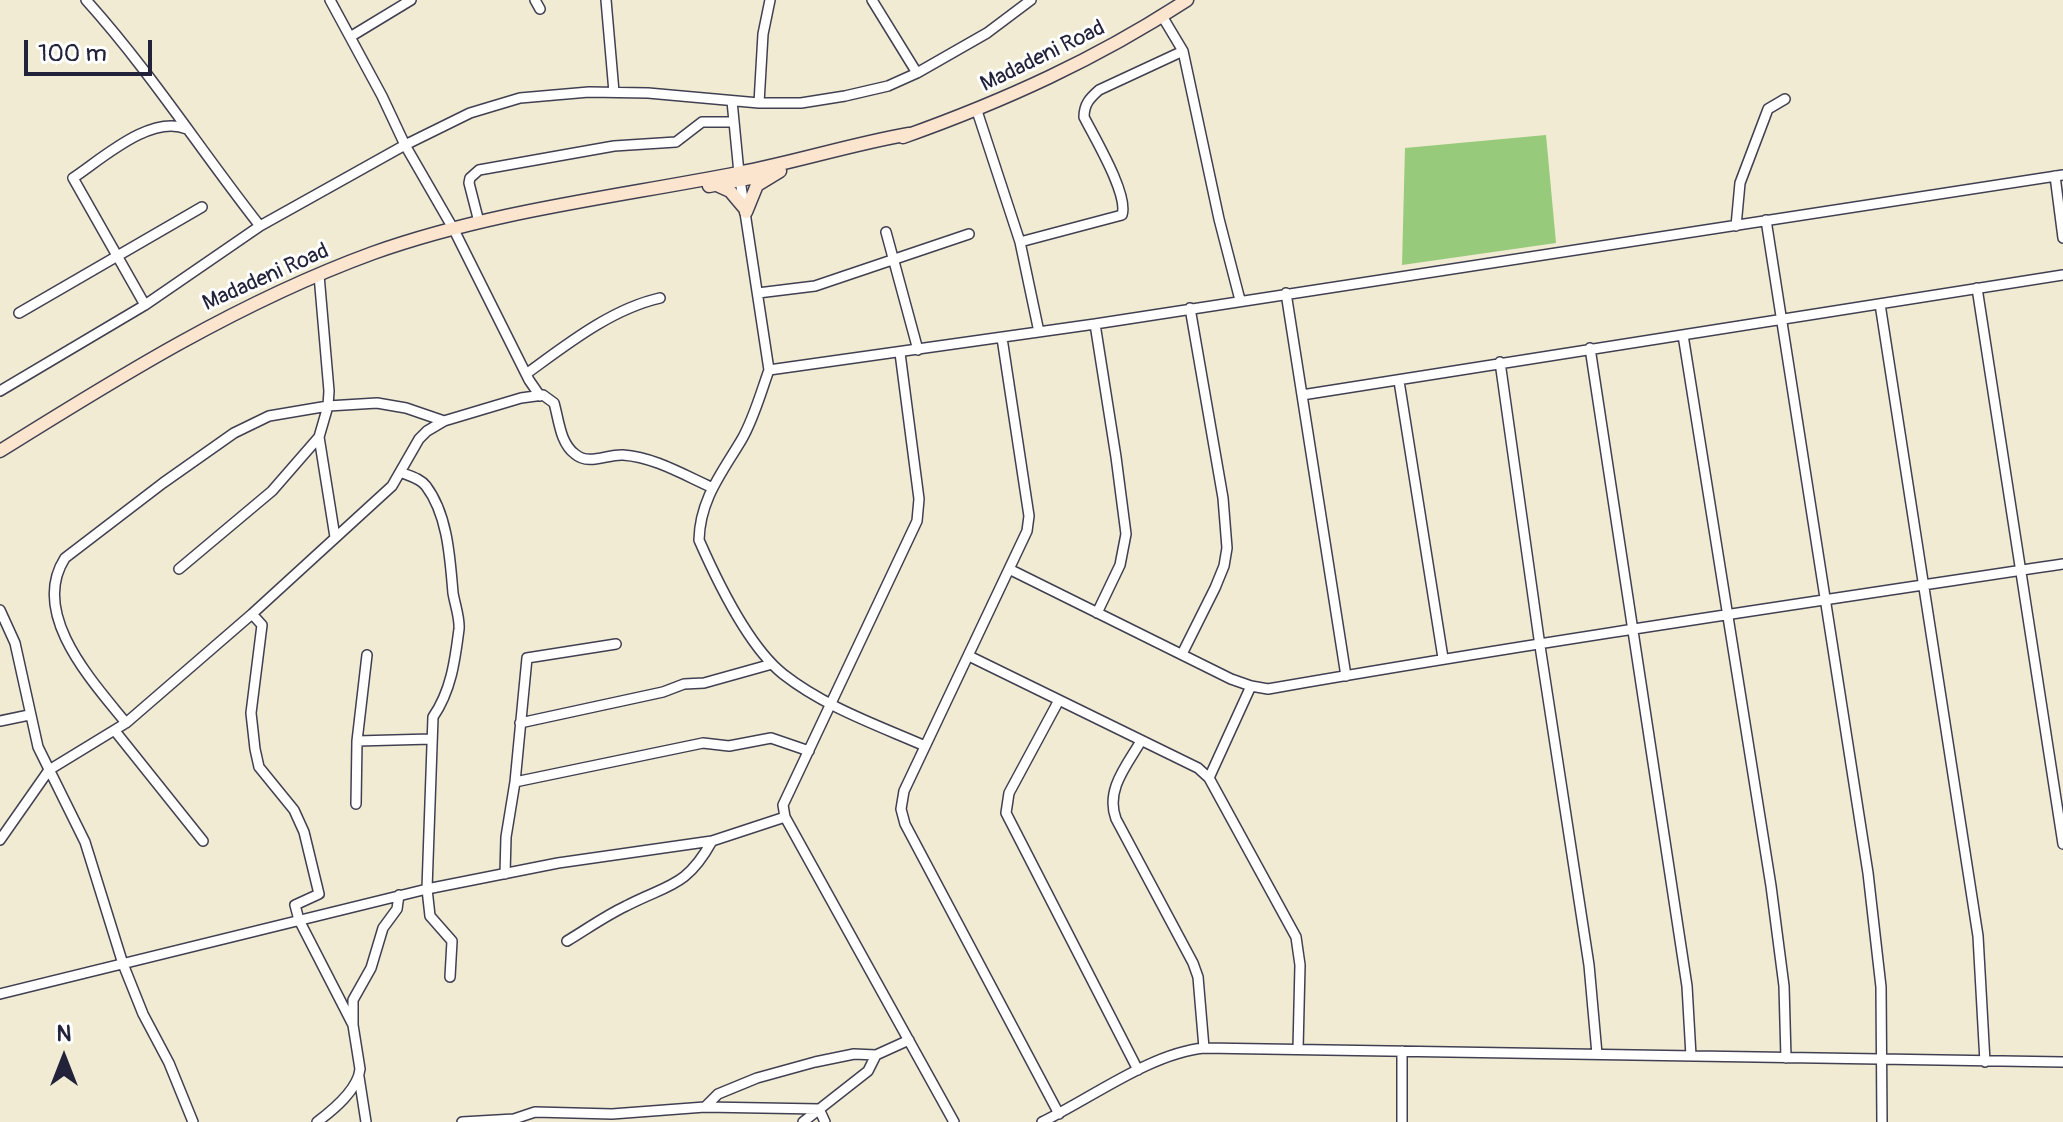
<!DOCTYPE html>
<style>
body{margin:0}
#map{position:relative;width:2063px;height:1122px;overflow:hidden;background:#f0ebd2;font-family:Pangolin,sans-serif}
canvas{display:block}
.north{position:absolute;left:24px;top:1018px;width:80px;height:80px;-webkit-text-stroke:6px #fff;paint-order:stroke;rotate:0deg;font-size:22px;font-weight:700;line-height:32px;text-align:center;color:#22223b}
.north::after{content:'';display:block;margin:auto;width:28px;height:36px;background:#22223b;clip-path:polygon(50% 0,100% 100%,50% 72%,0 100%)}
.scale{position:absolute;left:24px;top:40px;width:128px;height:36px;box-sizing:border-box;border:4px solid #22223b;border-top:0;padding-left:10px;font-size:24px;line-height:28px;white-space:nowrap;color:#22223b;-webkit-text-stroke:6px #fff;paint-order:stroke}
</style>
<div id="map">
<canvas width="2063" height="1122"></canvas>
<div class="north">N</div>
<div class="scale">100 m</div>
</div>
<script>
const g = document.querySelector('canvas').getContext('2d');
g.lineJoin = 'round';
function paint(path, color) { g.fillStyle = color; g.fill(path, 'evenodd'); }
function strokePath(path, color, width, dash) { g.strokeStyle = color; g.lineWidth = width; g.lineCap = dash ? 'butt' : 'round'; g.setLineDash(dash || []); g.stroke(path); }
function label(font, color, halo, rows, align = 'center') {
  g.font = font + ' Pangolin,sans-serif'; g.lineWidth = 6; g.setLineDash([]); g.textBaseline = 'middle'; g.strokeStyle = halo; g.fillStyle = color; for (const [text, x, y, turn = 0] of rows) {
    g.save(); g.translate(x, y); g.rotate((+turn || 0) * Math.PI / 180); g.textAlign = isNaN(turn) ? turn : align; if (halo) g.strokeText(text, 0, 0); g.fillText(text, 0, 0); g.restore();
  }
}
paint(new Path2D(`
 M1546,135L1556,243L1402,265L1405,148Z`), '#97ca7a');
const street = new Path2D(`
 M86,0C150,71 201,151 260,226
 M330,0L382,96L405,145L454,230L529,380L540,396
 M535,0L540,9
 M606,0L614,92
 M872,0L917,73
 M1162,16L1183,51L1219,219L1240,300
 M350,37L411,0
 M732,101L739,173L769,370L1095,324L2063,175
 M759,103L763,34L770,0
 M977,111L1020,242L1039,332
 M2055,176L2063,238
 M1766,220L1868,873L1881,987L1882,1122
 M479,222L469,183L470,178L479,170L614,146L676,142L702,122H734
 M1736,226L1740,183L1765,117L1768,109L1785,99
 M886,232L918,350
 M1020,242L1122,215C1129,195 1094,137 1084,117C1084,104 1090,98 1099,90L1183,51
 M319,275L329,391L328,406L319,437L335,537
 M1977,288L2063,844
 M758,293L815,286L969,234
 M1286,293L1346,676
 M1880,304L1978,936L1985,1062
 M145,305L73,178C103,158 151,114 187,129
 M19,313L202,207
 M1095,324L1116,457L1126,534L1120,565L1097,613
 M1683,335L1771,886L1784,986L1786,1058
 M1002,338L1029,516L1027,531L904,791L901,809L905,824L1059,1114
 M1590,348L1687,986L1691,1056
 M900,353L919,499L917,521L783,805L785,817L954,1122
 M1500,362L1540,646L1589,965L1597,1054
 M769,370C761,392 754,418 742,439C722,473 700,499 699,540C717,581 748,646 783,674C825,707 877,725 925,746
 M526,374C566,345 611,309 660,298
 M1399,381L1443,658
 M0,391L145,305L260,226L405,145L470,113L520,98L589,92L648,93L759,103H801L845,96L888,86L917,73L987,33L1031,0
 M1302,395L2063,275
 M179,569L272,491L319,437
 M1009,569L1231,679L1251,686L1268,689C1532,643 1798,604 2063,564
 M0,610L15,643L38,747L85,842L123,964L143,1014L169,1063L193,1122
 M252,614L262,625L251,713L255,749L259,767L294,810L304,832L319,894L295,905L299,920L353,1025
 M1182,654L1215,588L1224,566L1227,548L1223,498L1190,308
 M969,656L1198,768L1209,778L1296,937L1300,965L1298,1049
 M1058,702L1009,793L1006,813L1138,1070
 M0,721L29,715
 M126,723C93,682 29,614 65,558L163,483L234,433L269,416L328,406L377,403L406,408L444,421
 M520,723L663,692L684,684L704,683L772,664
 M115,731L203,841
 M357,741L431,739
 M1141,741C1127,765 1105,790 1116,819L1193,963L1198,977L1204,1048
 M1209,778L1251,686
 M515,782L703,743L729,746L771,738L809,751
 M356,804L357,741L367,655
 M0,840L49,770L126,723L252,614L392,486L419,439L427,431L444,421L521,398L543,395L554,403C559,420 560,443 575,454C589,466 607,454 623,455C654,457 684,475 711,487
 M505,874L506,837L515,782L527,658L616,644
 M567,941C587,929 605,916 626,906C668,884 686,888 712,841
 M450,977L452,941L430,916L427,889L558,863L712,841L785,817
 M0,994L427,889L433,717C451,691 455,661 459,629C460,618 455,605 453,593C450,559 448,515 426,486C420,478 409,476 400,472
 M1402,1051V1122
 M359,1077L366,1122
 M705,1107L718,1094L757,1078L815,1062L854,1054L876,1055L909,1040
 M317,1122C333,1110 358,1090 360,1069L353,1025V1000L371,968L383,928L397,909L399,895
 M462,1122L514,1119L535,1112L612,1114L705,1107L819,1109L825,1122
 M803,1122L868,1071L876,1055
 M1042,1122C1090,1099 1151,1053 1204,1048L2063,1062`);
const secondary = new Path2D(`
 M903,137C1004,101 1097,59 1187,0
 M709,186L766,175
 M719,186L730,191L746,210
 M746,212L757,185L780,171
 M0,451C120,376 239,302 373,253C491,211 616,197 738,173C796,162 852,144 909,134`);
strokePath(street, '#414052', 12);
strokePath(secondary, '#414052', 15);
strokePath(street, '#fff', 9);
strokePath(secondary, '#fbe5cf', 12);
label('22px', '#22223b', '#fff', [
 ["Madadeni Road",1043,57,-26],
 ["Madadeni Road",266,278,-24]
]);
</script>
